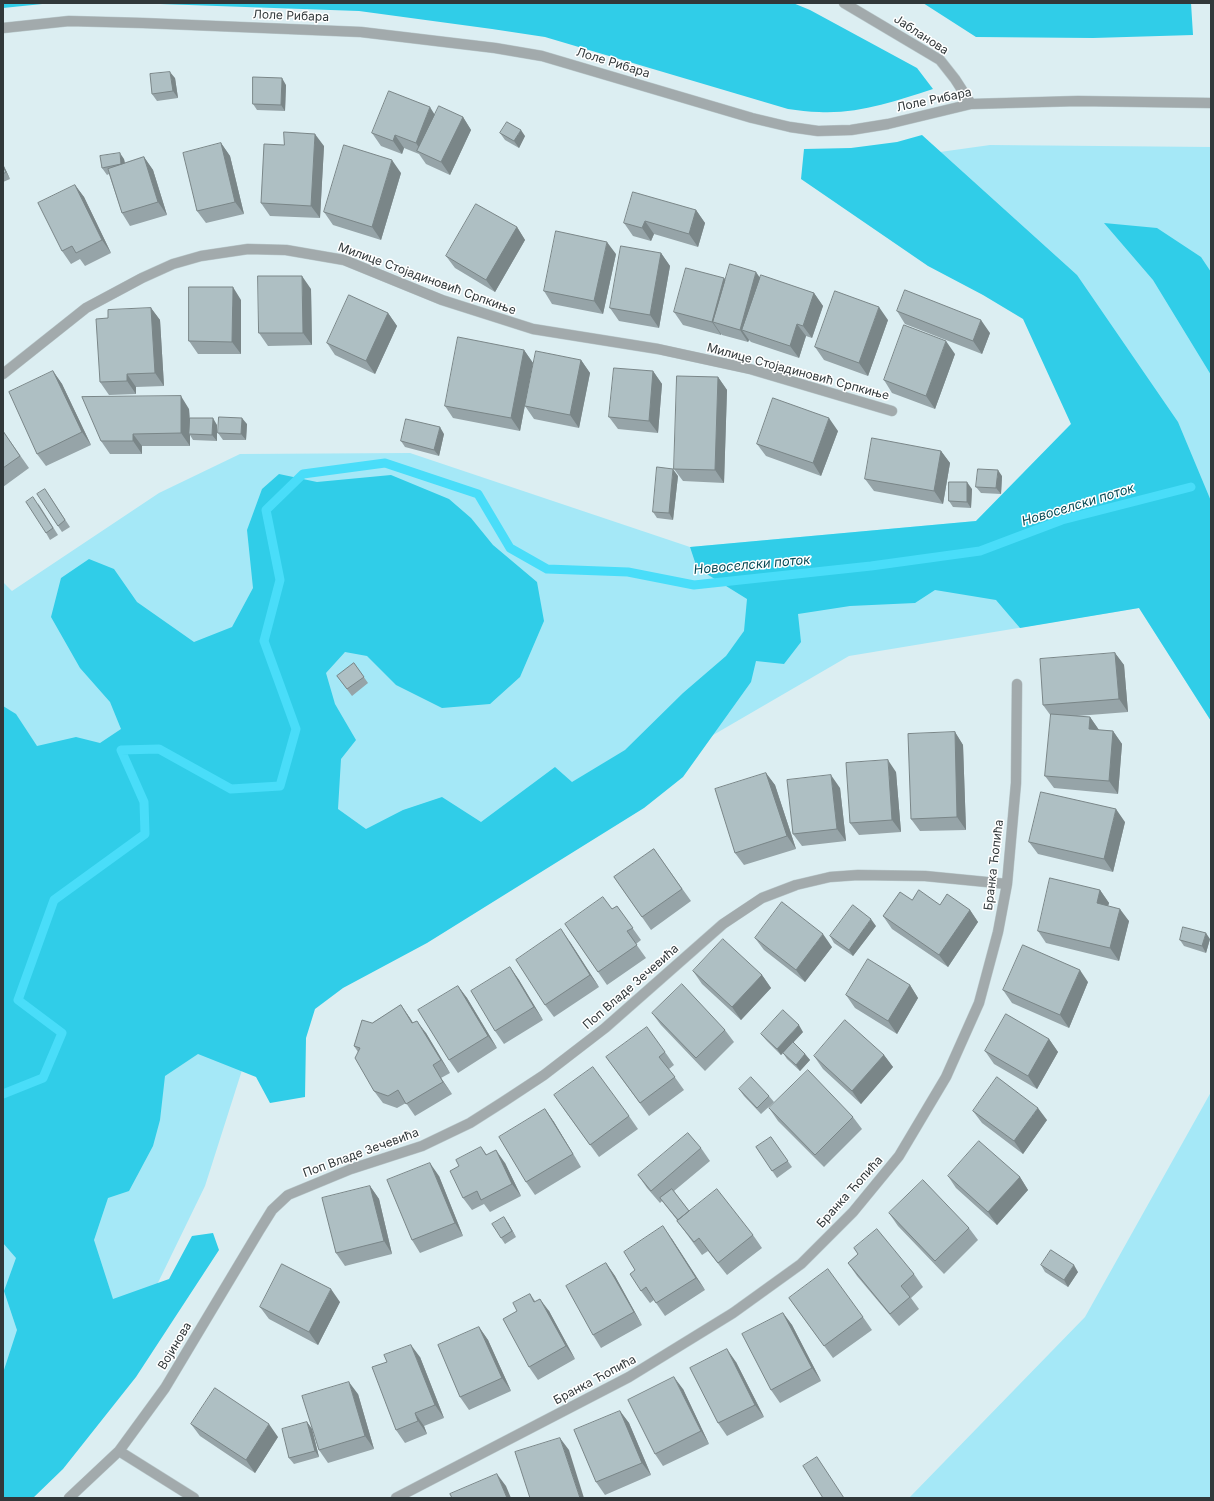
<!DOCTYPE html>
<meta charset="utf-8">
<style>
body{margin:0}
#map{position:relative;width:1214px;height:1501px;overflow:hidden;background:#dceef2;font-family:Inter,sans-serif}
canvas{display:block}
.frame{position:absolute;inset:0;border:4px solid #31383a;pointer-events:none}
</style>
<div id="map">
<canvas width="1214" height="1501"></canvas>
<div class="frame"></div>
</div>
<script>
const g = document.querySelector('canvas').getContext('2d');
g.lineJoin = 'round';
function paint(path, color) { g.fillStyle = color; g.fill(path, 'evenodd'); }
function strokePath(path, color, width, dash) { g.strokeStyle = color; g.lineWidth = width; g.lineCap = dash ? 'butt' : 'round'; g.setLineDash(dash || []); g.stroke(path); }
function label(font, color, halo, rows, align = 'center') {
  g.font = font + ' Inter,sans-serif'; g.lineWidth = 3; g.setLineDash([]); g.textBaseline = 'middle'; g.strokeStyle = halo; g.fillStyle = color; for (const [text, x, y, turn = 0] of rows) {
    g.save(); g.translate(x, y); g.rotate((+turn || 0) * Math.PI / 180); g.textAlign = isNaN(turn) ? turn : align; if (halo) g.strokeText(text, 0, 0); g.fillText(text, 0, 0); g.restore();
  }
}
paint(new Path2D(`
 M990,145L1211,147V721L1139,608L849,656L266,995L205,1186L135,1330L3,1486V582L12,591L159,493L240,454L410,453L690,547L976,521L1071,424L1040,292L940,152Z
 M1211,1092V1498H909L1085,1317Z`), '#a5e8f7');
paint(new Path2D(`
 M3,3H52L3,8Z
 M132,3H793L810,10L917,68L933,89C896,101 859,114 819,112C809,112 798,110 788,109L545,37L492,29L359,11Z
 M923,3H1191L1193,35L1093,38L976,37Z
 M922,135L1077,275L1178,422L1211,501V721L1139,608L1020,628L996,600L935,590L915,603L850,606L798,614L801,642L784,664L756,661L751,682L683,777L644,808L427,943L343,988L315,1009L306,1038L305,1097L270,1103L256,1077L198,1054L165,1076L160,1120L153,1146L129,1191L108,1198L94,1240L113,1299L169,1279L192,1236L213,1233L219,1250L136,1377L63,1469L33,1498H3V1373L17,1330L4,1291L16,1258L3,1243V706L16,714L37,746L76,737L100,743L121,729L110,702L80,668L51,617L61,578L89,559L114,569L137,602L194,642L232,627L253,588L247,530L262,489L279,474L317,482L391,475L449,499L471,518L493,545L537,582L544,621L520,677L490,704L442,708L396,685L367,656L345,652L326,673L335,704L356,740L341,759L338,809L366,829L403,810L442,797L481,822L555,767L572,782L625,750L683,693L726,656L744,631L747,599L697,568L690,547L976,521L1071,424L1023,319L983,295L928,266L801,179L804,149L851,148L897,142Z
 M1104,223L1157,228L1201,257L1211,272V375L1153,280Z`), '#30cde8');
strokePath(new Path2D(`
 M3,1094L43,1078L62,1033L18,1000L54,900L145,834L144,802L121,750L159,749L231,789L280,786L296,729L264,641L280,580L266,510L303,474L385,463L478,494L510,548L547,569L628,572L694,585L871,566L980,551L1062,520L1191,487`), '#49ddf9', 9);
const minor = new Path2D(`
 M844,3L940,60L955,79L971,104
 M3,28L69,21L143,23L361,32L495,48L542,56L752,118L790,127L818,131L851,130L888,124L971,104L1078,101L1211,103
 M3,374L86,308L142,278L173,264L201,256L248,249L286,250L344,260L442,300L533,329L658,349L750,369L892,411
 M119,1451L194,1498
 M69,1498L119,1451L165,1388L259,1231L272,1210L288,1195L351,1169L422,1146L470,1123L503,1102L544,1075L605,1028L723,924L762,898L796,885L830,877L858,875L925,876L1007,884
 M396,1498L629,1377L733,1313L801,1264L853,1212L899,1156L946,1077L979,1003L998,932L1007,884L1016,783L1017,684`);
strokePath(minor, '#bacacd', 11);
strokePath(minor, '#a2aaac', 10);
paint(new Path2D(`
 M175,78L178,98L157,101L152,94Z
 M286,85L285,111L257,110L253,104Z
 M435,115L463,117L471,130L450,175L426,164L419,154L404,148L402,154L381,146L372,133Z
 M500,133L525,136L519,148L505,140Z
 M221,143L230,156L244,214L206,223L197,211Z
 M284,145L324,146L320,218L270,216L261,203Z
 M144,157L153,170L167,215L130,226L122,213L109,174L107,175L102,168L124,159L125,163Z
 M3,164L10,179L3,182Z
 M401,173L381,240L333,225L324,212Z
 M75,185L84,197L111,253L85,266L80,259L71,264L62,251Z
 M696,210L705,223L698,247L654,234L651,241L633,236L624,223Z
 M517,227L525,240L495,292L455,268L446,256Z
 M661,253L670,266L659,328L619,321L610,308Z
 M616,254L603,314L552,304L544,291Z
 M760,277L814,293L823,306L812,338L806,336L799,358L751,342L749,340L748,342L722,335L721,334V335L683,325L674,312L724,278L725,280Z
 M311,289L312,345L268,346L259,333Z
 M241,300V354H198L189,341Z
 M151,308L160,320L164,386L136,387V394L109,395L100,382L108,318Z
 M897,311L990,333L982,354L905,324Z
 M388,313L397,326L375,374L335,355L327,343Z
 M888,320L868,376L824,360L815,347Z
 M524,350L533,363L520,431L453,418L445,406Z
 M955,354L935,409L892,393L884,380Z
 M581,360L590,373L579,428L534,419L525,406Z
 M53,371L62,384L91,445L46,466L37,454Z
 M653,371L662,384L658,433L618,429L609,417Z
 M718,377L727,390L724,483L683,481L674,469Z
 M189,409L190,419L217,425V441L193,440L190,435V446H142V454H110L101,441Z
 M247,424L246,440H223L218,433Z
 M3,431L29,468L3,487Z
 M838,431L821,476L766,456L757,444Z
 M444,434L439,456L405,447L401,441Z
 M941,451L950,463L943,504L874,491L865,479Z
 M678,476L673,520L657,518L653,512Z
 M1002,476L1001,494L981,493L976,487Z
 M972,489L971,508L953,507L949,501Z
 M49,495L70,527L62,532L58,526Z
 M38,503L58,535L50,540L46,533Z
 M1115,653L1124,665L1128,712L1077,716L1090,717L1099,730L1113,731L1122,744L1118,794L1054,788L1045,776L1051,716L1043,705Z
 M354,663L368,683L352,696L337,676Z
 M955,732L963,745L966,830L920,831L911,819Z
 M896,772L901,832L859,835L850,823Z
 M766,773L775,785L796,849L744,865L735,853Z
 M840,788L846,841L802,846L793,834Z
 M1125,822L1113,872L1038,854L1029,842Z
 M654,849L691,901L651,930L614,877Z
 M1100,890L1109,903L1108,906L1129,921L1119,961L1046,943L1038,931Z
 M912,900L970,910L978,922L948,967L892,929L883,916Z
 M617,906L641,940L636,944L646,958L607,985L565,924L612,909Z
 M876,926L853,956L834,943L830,936Z
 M755,938L832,947L805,982L764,950Z
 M1210,939L1206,953L1184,946L1180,940Z
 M570,942L599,987L554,1017L545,1005Z
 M510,967L519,980L543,1020L504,1044L495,1031Z
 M693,971L762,975L771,988L741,1020L702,984Z
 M1088,982L1069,1028L1012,1003L1003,990Z
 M910,985L918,998L897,1034L855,1008L846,995Z
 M458,986L467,998L497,1048L458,1073L449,1060Z
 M401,1005L413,1023L426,1033L450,1073L441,1078L452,1094L415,1116L406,1103L397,1108L383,1103L374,1091L358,1052L354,1046L372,1023Z
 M652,1013L725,1030L734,1042L705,1071L661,1025Z
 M803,1032L793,1043L805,1054L810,1060L800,1071L787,1059L783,1053L781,1055L766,1040L761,1034Z
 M1049,1039L1058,1052L1037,1089L994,1064L985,1051Z
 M665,1052L674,1065L669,1069L684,1090L649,1116L606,1057Z
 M884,1055L893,1067L861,1104L823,1069L814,1056Z
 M739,1089L769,1096L774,1102L761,1114L744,1096Z
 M563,1108L629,1116L638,1129L599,1157Z
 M769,1108L853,1117L862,1129L824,1167L778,1121Z
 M545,1109L554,1122L581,1167L535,1195L526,1182Z
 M973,1111L1047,1120L1023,1154L982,1123Z
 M771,1137L792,1167L777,1178L756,1147Z
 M481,1147L487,1155L505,1163L521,1196L490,1212L484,1204L472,1210L463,1198L459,1166Z
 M701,1148L710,1161L674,1191L689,1211L753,1235L762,1248L727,1275L708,1251L702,1255L686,1233L677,1221V1220L662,1201L660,1203L647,1188L638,1175Z
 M439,1176L463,1236L420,1253L412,1240Z
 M948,1176L1020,1177L1028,1190L997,1225L956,1188Z
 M370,1186L379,1199L392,1254L345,1266L336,1253Z
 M889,1213L969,1228L978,1240L944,1274L898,1226Z
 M508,1223L516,1237L505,1244L501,1238Z
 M672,1239L705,1290L665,1316L654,1300L650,1303L641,1291L635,1270Z
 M854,1248L914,1274L923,1287L911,1298L919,1309L899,1326L857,1276L848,1263L858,1254Z
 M606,1263L615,1276L642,1325L601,1348L593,1335Z
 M1041,1265L1078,1272L1068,1287L1045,1272Z
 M530,1294L535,1301L549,1311L575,1359L538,1380L529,1367L517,1311Z
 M789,1298L863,1317L872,1330L833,1358Z
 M340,1302L318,1345L269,1319L260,1307Z
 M783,1313L792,1325L821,1381L780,1403L771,1390Z
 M479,1327L488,1340L511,1391L469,1410L460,1397Z
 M420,1357L444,1418L424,1426L427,1434L405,1443L396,1430Z
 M736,1362L764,1417L727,1436L718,1423Z
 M683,1389L709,1444L663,1466L655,1454Z
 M358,1394L374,1449L328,1463L319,1450Z
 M620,1411L629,1423L651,1475L605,1495L596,1482Z
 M307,1422L312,1429L319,1457L294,1464L289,1458Z
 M191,1424L278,1437L255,1473L200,1436Z`), '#96a4a8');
paint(new Path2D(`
 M170,72L175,78L178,98L173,91Z
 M282,78L286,85L285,111L281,105Z
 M430,107L438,120L423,154L416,143Z
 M463,117L471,130L450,175L441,162Z
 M521,130L525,136L519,148L514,141Z
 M315,134L324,146L320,218L311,206Z
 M395,135L404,148L402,154L393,141Z
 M221,143L230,156L244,214L235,202Z
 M120,153L124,159L126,171L121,165Z
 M144,157L153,170L167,215L158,202Z
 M392,160L401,173L381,240L372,227Z
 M3,164L10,179L6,172L3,167Z
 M75,185L84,197L111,253L102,240Z
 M696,210L705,223L698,247L689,234Z
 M645,221L654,234L651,241L642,228Z
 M517,227L525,240L495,292L486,280Z
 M607,242L616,254L603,314L594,301Z
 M661,253L670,266L659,328L650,315Z
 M756,272L765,285L742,330L749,340L748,342L740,330Z
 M302,276L311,289L312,345L303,333Z
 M724,278L733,291L713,322L721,334V335L712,322Z
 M233,287L241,300V354L232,342Z
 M814,293L823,306L812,338L803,326Z
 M879,307L888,320L868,376L859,363Z
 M151,308L160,320L164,386L155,373Z
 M388,313L397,326L375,374L366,361Z
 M981,320L990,333L982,354L973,341Z
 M797,324L806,336L799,358L790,346Z
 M946,341L955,354L935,409L926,396Z
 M524,350L533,363L520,431L511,418Z
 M581,360L590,373L579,428L570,415Z
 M53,371L62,384L91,445L82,432Z
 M653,371L662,384L658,433L649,421Z
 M127,374L136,387V394L127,381Z
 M718,377L727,390L724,483L715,470Z
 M181,396L189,409L190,434H189L190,435V446L181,433Z
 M213,418L217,425V441L212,435Z
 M242,418L247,424L246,440L241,434Z
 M829,418L838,431L821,476L813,463Z
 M440,427L444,434L439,456L434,450Z
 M133,434L142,446V454L133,441Z
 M941,451L950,463L943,504L934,491Z
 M673,469L678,476L673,520L669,513Z
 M998,470L1002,476L1001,494L996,488Z
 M967,482L972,489L971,508L967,502Z
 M1115,653L1124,665L1128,712L1119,699Z
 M1090,717L1099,730L1089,729Z
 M1113,731L1122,744L1118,794L1109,781Z
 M955,732L963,745L966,830L957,817Z
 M888,760L896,772L901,832L892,820Z
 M766,773L775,785L796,849L787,836Z
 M831,775L840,788L846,841L837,829Z
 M1116,809L1125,822L1113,872L1104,859Z
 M1100,890L1109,903L1105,916L1097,903Z
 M1120,909L1129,921L1119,961L1110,948Z
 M970,910L978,922L948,967L939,955Z
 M871,919L876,926L853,956L849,950Z
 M561,929L570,942L599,987L590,975Z
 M1206,933L1210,939L1206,953L1202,946Z
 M823,934L832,947L805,982L796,970Z
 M510,967L519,980L543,1020L534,1007Z
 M1080,970L1088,982L1069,1028L1060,1015Z
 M762,975L771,988L741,1020L732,1007Z
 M910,985L918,998L897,1034L888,1021Z
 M458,986L467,998L497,1048L488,1036Z
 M401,1005L410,1018L421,1036L412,1023Z
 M417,1021L426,1033L450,1073L441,1060Z
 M799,1025L803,1032L781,1055L777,1049Z
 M1049,1039L1058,1052L1037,1089L1028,1076Z
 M805,1054L810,1060L800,1071L796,1065Z
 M884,1055L893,1067L861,1104L852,1091Z
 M433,1065L441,1078L452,1094L443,1082Z
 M1038,1108L1047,1120L1023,1154L1014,1141Z
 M545,1109L554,1122L581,1167L573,1154Z
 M496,1150L505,1163L521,1196L512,1184Z
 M430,1163L439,1176L463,1236L455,1223Z
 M1020,1177L1028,1190L997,1225L988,1212Z
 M370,1186L379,1199L392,1254L384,1241Z
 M504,1217L508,1223L516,1237L512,1231Z
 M663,1226L672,1239L705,1290L696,1278Z
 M606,1263L615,1276L642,1325L634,1312Z
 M1074,1265L1078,1272L1068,1287L1064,1280Z
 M331,1289L340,1302L318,1345L309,1332Z
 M540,1299L549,1311L575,1359L566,1346Z
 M783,1313L792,1325L821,1381L812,1368Z
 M479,1327L488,1340L511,1391L502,1378Z
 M411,1345L420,1357L444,1418L435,1405Z
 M727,1349L736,1362L764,1417L755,1405Z
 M674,1377L683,1389L709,1444L701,1431Z
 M349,1382L358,1394L374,1449L365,1436Z
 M620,1411L629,1423L651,1475L642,1463Z
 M415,1413L424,1426L427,1434L418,1421Z
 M307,1422L312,1429L319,1457L315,1451Z
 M269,1424L278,1437L255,1473L246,1460Z
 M560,1438L569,1450L584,1498H580Z
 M497,1474L506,1486L511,1498H507Z`), '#7a8688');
const building = new Path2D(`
 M170,72L173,91L152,94L150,74Z
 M253,77L282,78L281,105L253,104Z
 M389,91L430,107L416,143L395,135L393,141L372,133Z
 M439,106L463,117L441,162L417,151Z
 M507,122L521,130L514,141L500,133Z
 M284,132L315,134L311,206L261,203L264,144L284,145Z
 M221,143L235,202L197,211L183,153Z
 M344,145L392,160L372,227L324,212Z
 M120,153L121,164L102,168L100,156Z
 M144,157L158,202L122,213L108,169Z
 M3,167L6,172L3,174Z
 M75,185L102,240L76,253L72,246L62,251L38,203Z
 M633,192L696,210L689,234L645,221L642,228L624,223Z
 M476,204L517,227L486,280L446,256Z
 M556,231L607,242L594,301L544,291Z
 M621,246L661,253L650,315L610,308Z
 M730,264L756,272L740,330L713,322Z
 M686,268L724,278L712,322L674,312Z
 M761,275L814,293L803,326L797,324L790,346L742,330Z
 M258,276H302L303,333H259Z
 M189,287H233L232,342L189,341Z
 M905,290L981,320L973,341L897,311Z
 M835,291L879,307L859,363L815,347Z
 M349,295L388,313L366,361L327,343Z
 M151,308L155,373L127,374V381L100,382L96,319L108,318V310Z
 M904,325L946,341L926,396L884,380Z
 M458,337L524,350L511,418L445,406Z
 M536,351L581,360L570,415L525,406Z
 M614,368L653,371L649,421L609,417Z
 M53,371L82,432L37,454L9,392Z
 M677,376L718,377L715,470L674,469Z
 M181,396V433L133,434V441H101L82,397Z
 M773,398L829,418L813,463L757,444Z
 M219,417L242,418L241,434L218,433Z
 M190,418H213L212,435L189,434Z
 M406,419L440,427L434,450L401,441Z
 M3,431L20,456L3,468Z
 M872,438L941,451L934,491L865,479Z
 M657,467L673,469L669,513L653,512Z
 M978,469L998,470L996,488L976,487Z
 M949,482H967V502L949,501Z
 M45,489L65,520L58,526L37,494Z
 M33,497L53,528L46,533L26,502Z
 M1115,653L1119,699L1043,705L1040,659Z
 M354,663L364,677L347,689L337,676Z
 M1051,714L1090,717L1089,729L1113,731L1109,781L1045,776Z
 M955,732L957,817L911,819L908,734Z
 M888,760L892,820L850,823L846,763Z
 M766,773L787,836L735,853L715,789Z
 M831,775L837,829L793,834L787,780Z
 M1041,792L1116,809L1104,859L1029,842Z
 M654,849L682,889L642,917L614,877Z
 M1050,878L1100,890L1097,903L1120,909L1110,948L1038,931Z
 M919,890L940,905L947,894L970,910L939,955L883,916L900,892L912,900Z
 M603,897L612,909L617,906L633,928L627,931L637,945L598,972L565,924Z
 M782,902L823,934L796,970L755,938Z
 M853,905L871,919L849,950L830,936Z
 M1183,927L1206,933L1202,946L1180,940Z
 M561,929L590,975L545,1005L516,960Z
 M723,939L762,975L732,1007L693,971Z
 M1023,945L1080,970L1060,1015L1003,990Z
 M868,959L910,985L888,1021L846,995Z
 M510,967L534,1007L495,1031L471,991Z
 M682,984L725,1030L696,1058L652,1013Z
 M458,986L488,1036L449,1060L418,1010Z
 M401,1005L412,1023L417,1021L441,1060L433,1065L443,1082L406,1104L398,1090L388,1096L374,1091L355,1058L360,1048L354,1046L362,1020L372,1023Z
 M783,1010L799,1025L777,1049L761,1034Z
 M1006,1014L1049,1039L1028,1076L985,1051Z
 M845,1020L884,1055L852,1091L814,1056Z
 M647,1027L665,1052L659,1057L675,1077L640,1103L606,1057Z
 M793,1042L805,1054L796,1065L783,1053Z
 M593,1067L629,1116L590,1145L554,1095Z
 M808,1070L853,1117L815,1155L769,1108Z
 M751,1077L769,1096L757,1108L739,1089Z
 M997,1077L1038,1108L1014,1141L973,1111Z
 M545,1109L573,1154L526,1182L499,1137Z
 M688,1133L701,1148L651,1191L638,1175Z
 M771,1137L788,1161L772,1171L756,1147Z
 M979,1141L1020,1177L988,1212L948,1176Z
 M481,1147L486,1155L496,1150L512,1184L481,1200L477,1191L463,1198L450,1171L459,1166L456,1160Z
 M430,1163L455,1223L412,1240L387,1180Z
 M923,1180L969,1228L935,1261L889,1213Z
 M370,1186L384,1241L336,1253L322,1198Z
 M672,1189L689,1211L678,1220L660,1198Z
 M717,1189L753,1235L718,1263L699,1238L694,1242L677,1221Z
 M504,1217L512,1231L501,1238L492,1224Z
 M663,1226L696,1278L656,1303L646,1287L641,1291L630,1274L635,1270L624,1252Z
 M877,1229L914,1274L901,1286L910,1297L890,1314L848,1263L858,1254L854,1248Z
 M1051,1250L1074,1265L1064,1280L1041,1265Z
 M606,1263L634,1312L593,1335L566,1286Z
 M282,1264L331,1289L309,1332L260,1307Z
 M828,1269L863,1317L824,1346L789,1298Z
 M530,1294L534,1302L540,1299L566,1346L529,1367L503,1319L517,1311L513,1303Z
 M783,1313L812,1368L771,1390L742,1334Z
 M479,1327L502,1378L460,1397L438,1345Z
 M411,1345L435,1405L415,1413L418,1421L396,1430L372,1367L387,1362L384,1355Z
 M727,1349L755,1405L718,1423L690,1368Z
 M674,1377L701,1431L655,1454L628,1400Z
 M349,1382L365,1436L319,1450L302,1396Z
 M215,1388L269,1424L246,1460L191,1424Z
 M620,1411L642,1463L596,1482L574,1430Z
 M307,1422L315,1451L289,1458L282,1429Z
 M560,1438L580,1498H530L515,1452Z
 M817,1457L844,1498H823L803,1466Z
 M497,1474L507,1498H452L450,1494Z`);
paint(building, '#aebfc3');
strokePath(building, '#7a8688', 1);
label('12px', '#31383a', '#fff', [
 ["Лоле Рибара",291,16,2],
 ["Јабланова",921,35,33],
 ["Лоле Рибара",613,63,17],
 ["Лоле Рибара",934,100,-12],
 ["Милице Стојадиновић Српкиње",427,279,20],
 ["Милице Стојадиновић Српкиње",798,372,15],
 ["Бранка Ћопића",994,865,-83],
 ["Поп Владе Зечевића",631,987,-41],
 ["Поп Владе Зечевића",361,1153,-20],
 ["Бранка Ћопића",850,1192,-48],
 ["Војинова",175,1346,-59],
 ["Бранка Ћопића",595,1380,-28]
]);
label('italic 13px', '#074a55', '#fff', [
 ["Новоселски поток",1078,505,-17],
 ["Новоселски поток",752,565,-5]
]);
</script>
